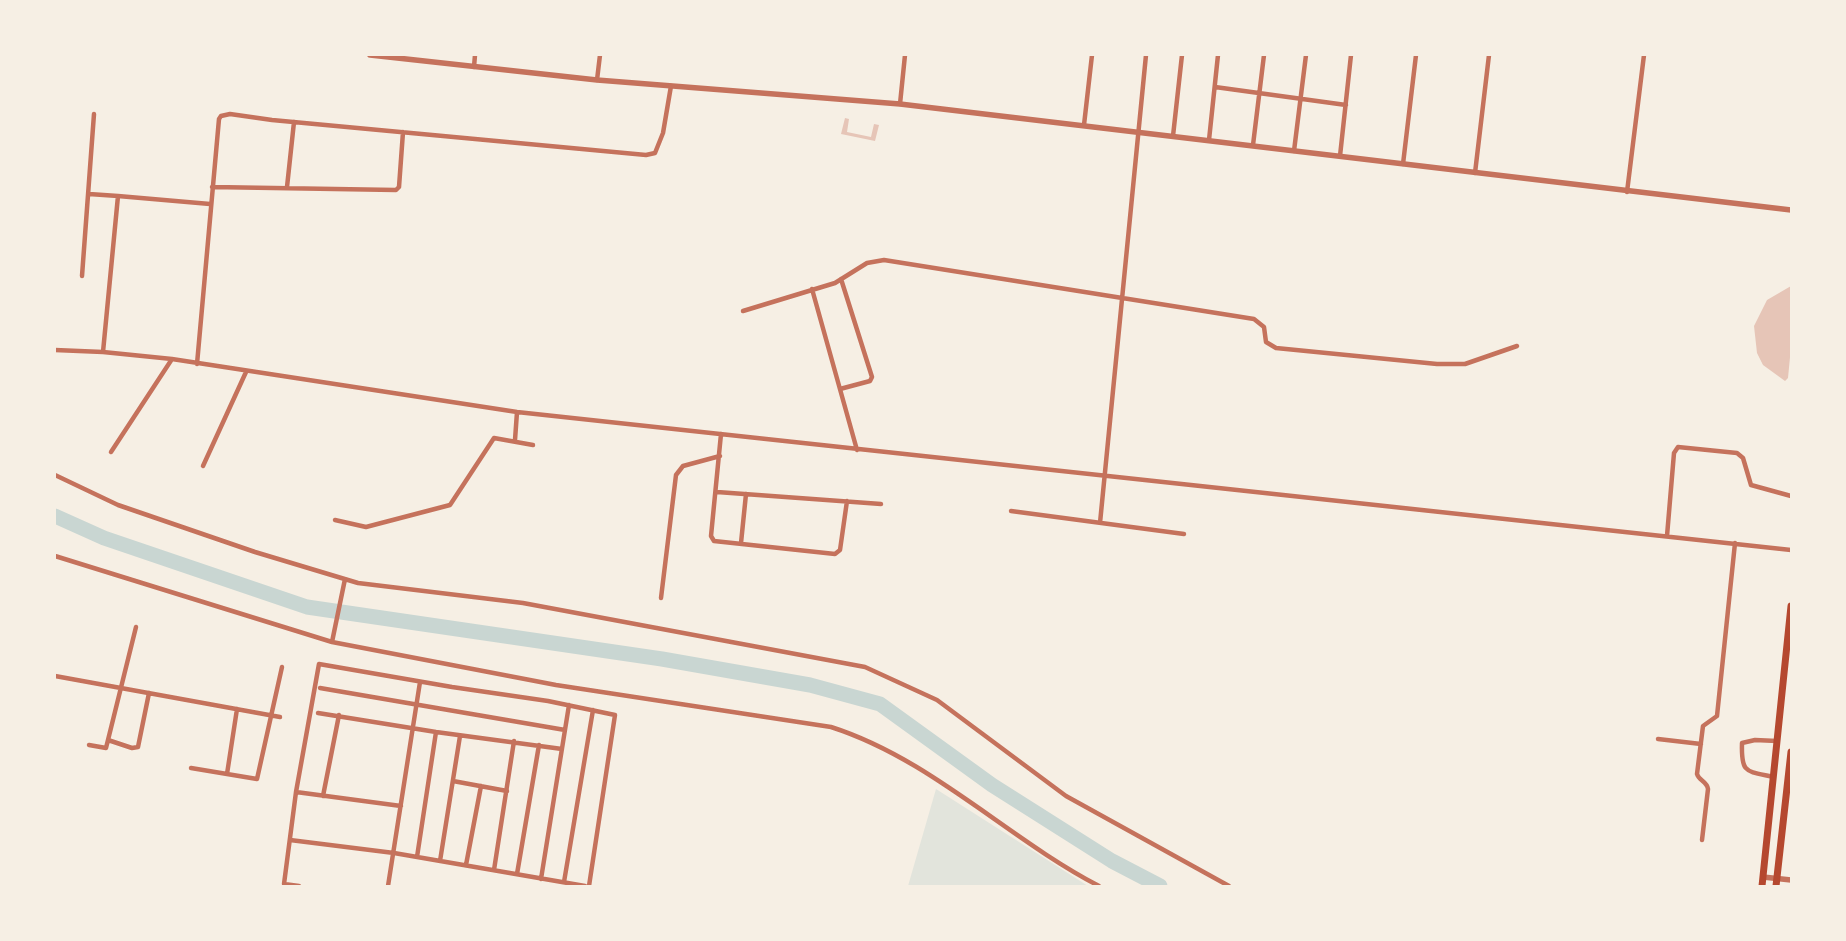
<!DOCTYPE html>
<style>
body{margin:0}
#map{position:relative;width:1846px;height:941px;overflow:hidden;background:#f6efe4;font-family:Literata,serif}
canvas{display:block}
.frame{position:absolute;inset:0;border:56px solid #f6efe4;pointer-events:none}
</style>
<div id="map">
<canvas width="1846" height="941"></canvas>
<div class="frame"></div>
</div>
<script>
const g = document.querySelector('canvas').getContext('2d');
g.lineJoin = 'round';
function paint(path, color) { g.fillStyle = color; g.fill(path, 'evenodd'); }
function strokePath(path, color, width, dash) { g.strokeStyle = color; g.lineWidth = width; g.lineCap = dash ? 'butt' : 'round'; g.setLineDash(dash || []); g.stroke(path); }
paint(new Path2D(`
 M936,789L1088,886H908Z`), '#e2e4dc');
strokePath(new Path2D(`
 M55,516L104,538L307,607L662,659L810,685L880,704L992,785L1112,861L1160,886`), '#c9d6d2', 15);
paint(new Path2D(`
 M845,118L849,119L847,132L871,137L874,124L879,125L875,141L841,134Z
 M1791,286V347L1788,378L1785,381L1763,365L1757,353L1754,326L1767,300Z`), '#e6c5b7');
strokePath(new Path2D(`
 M474,67L475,55
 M597,80L600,55
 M1215,87L1346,105
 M900,104L905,55
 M1084,125L1092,55
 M1173,136L1182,55
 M1209,140L1218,55
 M1253,145L1264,55
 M1294,151L1306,55
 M1340,156L1351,55
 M1403,164L1416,55
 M1475,173L1489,55
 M212,187L396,190L399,187L403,132
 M287,187L294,122
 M1627,192L1644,55
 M89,194L118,196
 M82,276L94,114
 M812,289L857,450
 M743,311L835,283L867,263L884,260L1254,319L1264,327L1266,342L1276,348L1437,364H1465L1517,346
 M55,350L103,352L172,359L517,412L1791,550
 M103,352L118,196L210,204
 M197,364L219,119L221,116L230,114L272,120L646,155L655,153L663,133L671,86
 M840,389L870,381L872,377L841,279
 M721,434L711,536L714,541L835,554L840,550L847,501
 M515,440L517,412
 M111,452L172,359
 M203,466L246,372
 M55,475L118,505L255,552L358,583L523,603L865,667L937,700L1066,796L1229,886
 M717,492L881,504
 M1011,511L1184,534
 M335,520L366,527L450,505L494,438L533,445
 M1100,523L1146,55
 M1667,536L1674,453L1678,447L1737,453L1743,458L1751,485L1791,496
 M741,543L746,494
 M55,556L332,642L556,685L831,727C931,759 1007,838 1099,886
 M661,598L676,475L683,466L720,456
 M332,642L345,579
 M55,676L280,717
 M320,688L565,730
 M318,713L436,732L562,749
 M1658,739L1701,744
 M108,740L132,748L138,747L149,693
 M89,745L106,748L136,627
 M191,768L227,774L237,709
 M227,774L257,779L282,667
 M1774,777C1746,771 1741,774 1742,743L1755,740L1777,741
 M453,781L507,791
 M296,792L401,806
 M323,796L339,715
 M290,840L394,853L585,886
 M1702,840L1708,789C1707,781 1699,781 1697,774L1703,726L1717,716L1735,543
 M417,857L436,732
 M440,861L460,736
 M466,865L481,786
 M494,870L514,741
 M517,874L539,745
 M541,879L569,705
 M564,882L593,710
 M299,886L284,884L296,792L319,664L452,687L548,701L615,715L589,886
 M388,886L420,682`), '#c5725c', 4.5);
strokePath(new Path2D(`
 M370,55L597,80L900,104L1791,210
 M1763,877L1791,880`), '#c5725c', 5.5);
strokePath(new Path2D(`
 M1762,886L1791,606
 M1776,886L1791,752`), '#b5482f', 7);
</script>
